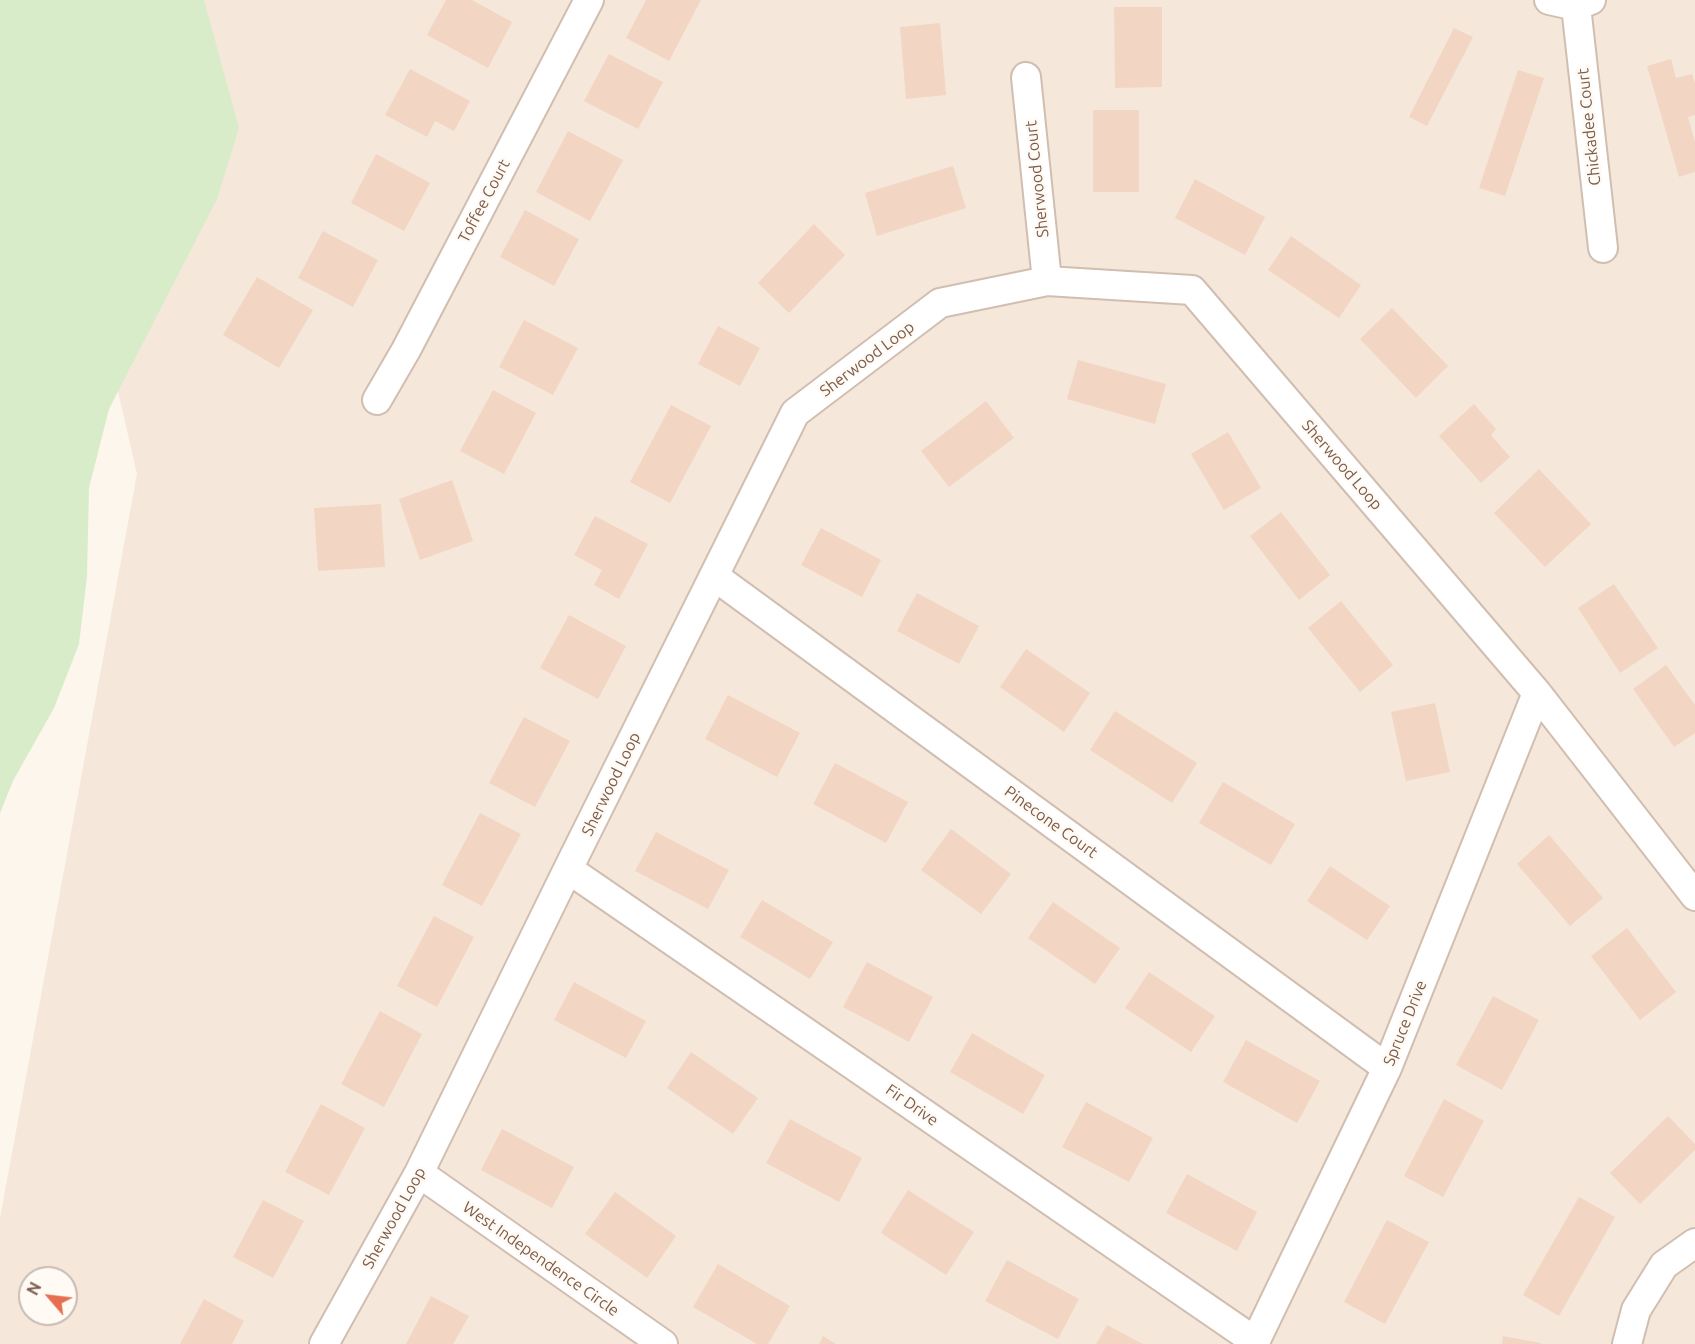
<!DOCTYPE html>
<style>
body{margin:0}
#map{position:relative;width:1695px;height:1344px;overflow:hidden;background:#fdf6ec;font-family:Ubuntu,sans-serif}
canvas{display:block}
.north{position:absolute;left:18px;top:1266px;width:60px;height:60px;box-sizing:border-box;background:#fffaf3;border:2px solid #cabbb1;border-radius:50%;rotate:298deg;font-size:16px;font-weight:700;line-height:24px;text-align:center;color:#7a5c4d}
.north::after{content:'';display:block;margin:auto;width:21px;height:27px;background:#e76f51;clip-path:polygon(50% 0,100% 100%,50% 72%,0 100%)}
</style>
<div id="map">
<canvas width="1695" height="1344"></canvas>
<div class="north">N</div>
</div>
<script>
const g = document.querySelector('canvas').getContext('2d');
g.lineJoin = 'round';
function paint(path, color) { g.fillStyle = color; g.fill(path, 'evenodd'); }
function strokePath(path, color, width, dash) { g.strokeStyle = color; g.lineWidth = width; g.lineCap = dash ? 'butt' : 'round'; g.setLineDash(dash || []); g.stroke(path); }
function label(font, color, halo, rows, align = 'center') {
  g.font = font + ' Ubuntu,sans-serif'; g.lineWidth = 5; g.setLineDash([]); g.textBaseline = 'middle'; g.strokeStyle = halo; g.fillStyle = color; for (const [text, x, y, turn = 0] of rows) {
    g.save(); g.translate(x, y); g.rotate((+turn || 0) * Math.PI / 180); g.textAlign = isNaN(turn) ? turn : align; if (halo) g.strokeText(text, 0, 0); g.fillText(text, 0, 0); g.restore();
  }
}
paint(new Path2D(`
 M28,0H1695V1344H0V1218L137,474ZM30,1278H66V1314H30Z`), '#f5e8da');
paint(new Path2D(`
 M0,0H204L239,128L217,199L109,409L89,488L87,576L79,644L54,708L13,781L0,813Z`), '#d8ecc9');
paint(new Path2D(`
 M446,0H472L512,22L488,68L427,35Z
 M646,0H701L669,61L626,38Z
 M1114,7H1162V87L1115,88Z
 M940,23L946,95L906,99L900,27Z
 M1454,28L1473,37L1427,126L1409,117Z
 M609,54L663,82L638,129L584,101Z
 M1671,59L1676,78L1692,74L1695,83V115L1688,117L1695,142V172L1679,177L1647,66Z
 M410,69L470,101L454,131L435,121L427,137L385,115Z
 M1518,70L1544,78L1505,196L1479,188Z
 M1093,110H1139V192H1093Z
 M568,131L623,160L590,221L536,192Z
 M376,154L430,183L404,231L351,203Z
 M953,166L966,208L877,236L865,193Z
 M1195,179L1265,217L1245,255L1175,218Z
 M525,210L579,239L554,286L500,257Z
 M814,224L845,255L789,313L758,283Z
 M323,231L378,260L353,307L298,278Z
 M1291,236L1361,285L1339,318L1268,270Z
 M257,277L313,310L279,368L223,335Z
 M1392,308L1448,366L1416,398L1360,339Z
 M524,320L578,348L553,395L499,367Z
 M718,326L760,348L740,386L698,364Z
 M1078,360L1166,384L1155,424L1067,399Z
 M493,390L536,413L504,474L460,451Z
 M986,401L1014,438L949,487L921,451Z
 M1474,404L1496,429L1491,435L1510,457L1481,483L1439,436Z
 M671,405L711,426L670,503L630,482Z
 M1228,432L1261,488L1224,510L1191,454Z
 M1539,469L1591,524L1545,567L1494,513Z
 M452,480L473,541L420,560L399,499Z
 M381,504L385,567L318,571L314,508Z
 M1281,512L1330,575L1299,600L1250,536Z
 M595,516L648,544L619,599L594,585L602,570L574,555Z
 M821,528L881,560L862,597L801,565Z
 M1614,584L1658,648L1620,673L1578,608Z
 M917,593L979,626L959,664L897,631Z
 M1341,601L1393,665L1360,692L1308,628Z
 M569,615L626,646L598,699L540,668Z
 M1026,649L1090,693L1064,732L1000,687Z
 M1666,665L1695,705V733L1674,747L1633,689Z
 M728,695L800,733L777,777L705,739Z
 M1435,703L1450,772L1406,781L1391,712Z
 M1115,711L1197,763L1172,803L1090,750Z
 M524,717L570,741L535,807L489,783Z
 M835,763L908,802L886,843L813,804Z
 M1223,782L1295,824L1271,865L1199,823Z
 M480,813L521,834L482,906L442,885Z
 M951,829L1011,874L981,914L921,870Z
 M656,832L729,870L708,909L635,871Z
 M1549,835L1603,898L1570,926L1517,864Z
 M1330,866L1390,906L1367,940L1307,901Z
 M762,900L833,942L810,979L740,937Z
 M1053,902L1120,948L1095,984L1028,938Z
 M434,916L474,937L437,1007L397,986Z
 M1627,928L1676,992L1640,1020L1591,956Z
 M867,962L933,997L909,1042L843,1007Z
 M1149,972L1215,1016L1191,1052L1125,1008Z
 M574,982L646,1021L626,1058L554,1020Z
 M1493,996L1539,1020L1502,1090L1456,1065Z
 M380,1011L422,1034L384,1107L341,1084Z
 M972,1033L1045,1075L1023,1114L950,1072Z
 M1246,1040L1320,1081L1297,1123L1223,1082Z
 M691,1052L758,1098L733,1134L667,1088Z
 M1444,1099L1484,1121L1443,1197L1404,1176Z
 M1086,1102L1153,1138L1129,1182L1062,1147Z
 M321,1104L365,1128L329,1195L285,1172Z
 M1668,1116L1695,1144V1150L1640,1204L1610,1173Z
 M790,1119L862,1158L839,1202L766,1163Z
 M502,1129L574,1167L552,1208L481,1170Z
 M1187,1174L1257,1212L1237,1251L1166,1213Z
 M908,1190L974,1232L946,1275L881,1233Z
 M615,1192L676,1236L647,1278L585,1234Z
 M1579,1197L1615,1217L1559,1316L1523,1295Z
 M263,1200L304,1221L273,1278L233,1257Z
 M1387,1220L1429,1242L1385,1324L1344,1302Z
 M1007,1260L1079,1299L1058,1339L985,1301Z
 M718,1264L790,1306L768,1344H757L693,1307Z
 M431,1296L469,1316L453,1344H406Z
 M204,1299L244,1321L232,1344H180Z
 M1107,1325L1143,1344H1096Z
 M823,1336L836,1344H819Z
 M1503,1336L1541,1343V1344H1502Z`), '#f3d5c3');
const minor = new Path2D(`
 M1549,0L1576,6L1591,0
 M1576,6L1603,248
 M1026,77L1047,281
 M377,400L406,350L589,0
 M714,576L1387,1068
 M568,869L1256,1342
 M419,1173L663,1344
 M324,1344L419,1173L568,869L795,413L940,303L1047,281L1192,290L1537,693L1695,896
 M1254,1344L1387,1068L1537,693
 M1627,1344L1636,1310L1664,1265L1695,1243`);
strokePath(minor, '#d1beb0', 32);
strokePath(minor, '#fff', 28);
label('16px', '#7a5c4d', '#fffaf3', [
 ["Chickadee Court",1589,127,-96],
 ["Sherwood Court",1037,179,-96],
 ["Toffee Court",484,201,-62],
 ["Sherwood Loop",867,359,-37],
 ["Sherwood Loop",1342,465,49],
 ["Sherwood Loop",611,784,-64],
 ["Pinecone Court",1051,822,36],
 ["Spruce Drive",1405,1023,-68],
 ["Fir Drive",912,1105,35],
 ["Sherwood Loop",394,1218,-61],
 ["West Independence Circle",541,1259,35]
]);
</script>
